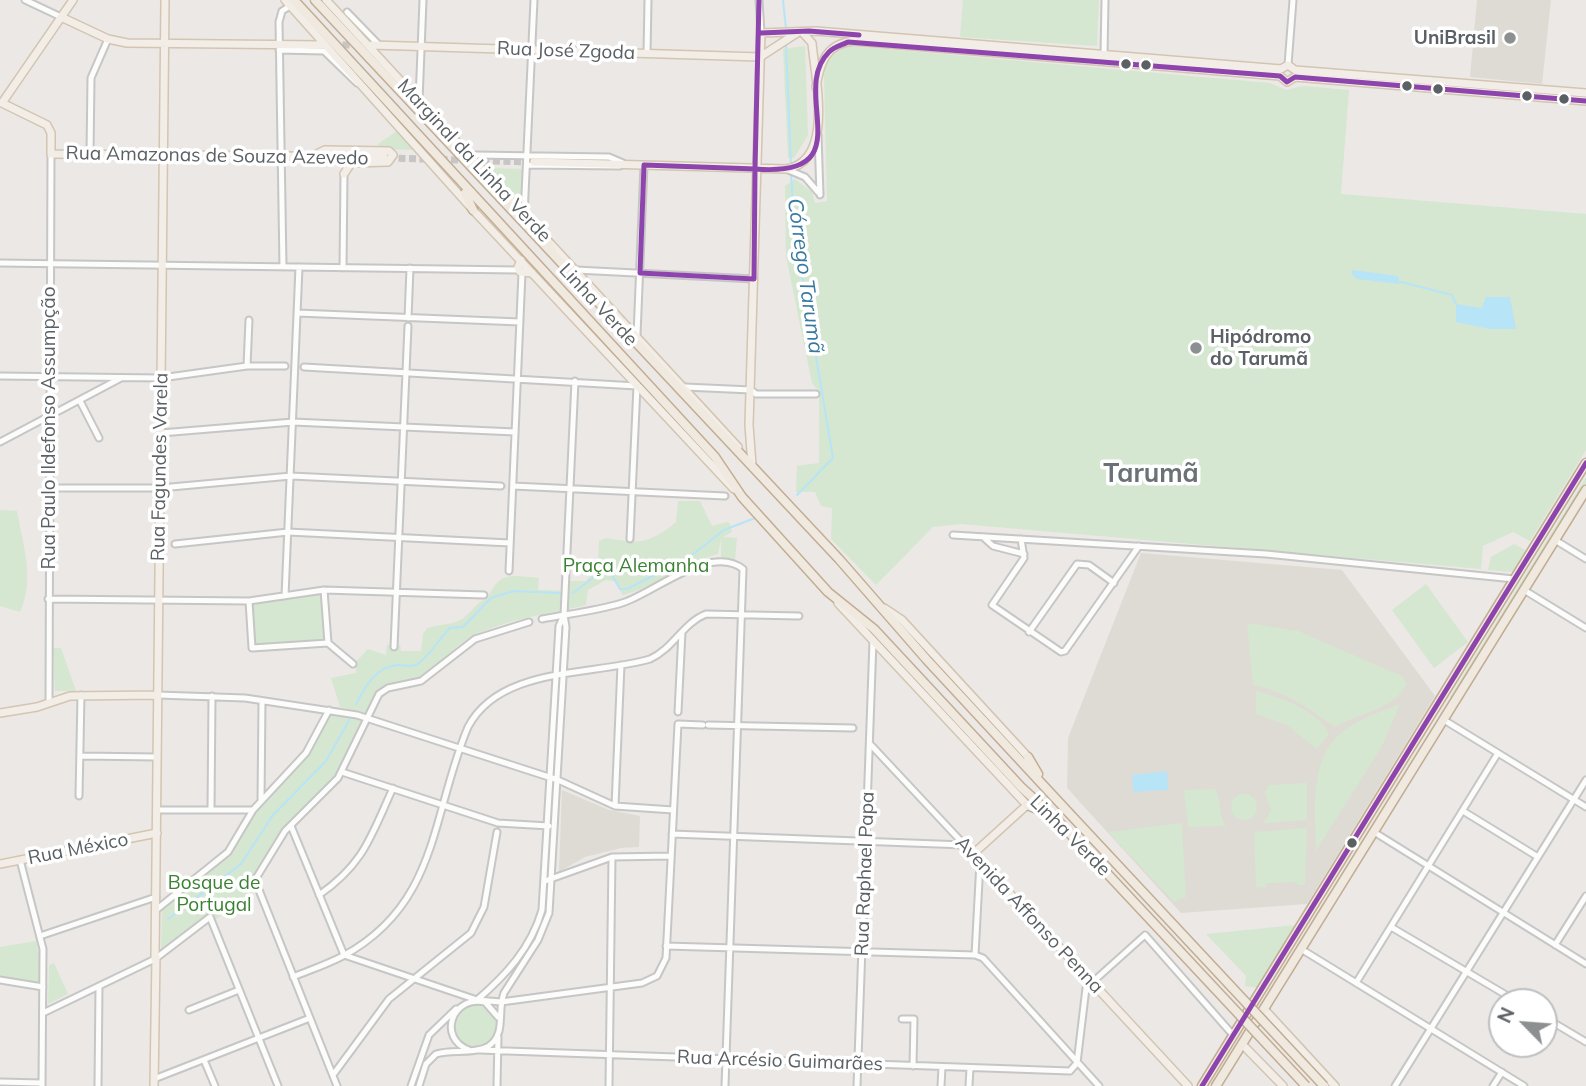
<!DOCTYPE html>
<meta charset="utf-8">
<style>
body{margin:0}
#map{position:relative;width:1586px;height:1086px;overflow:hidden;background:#ebe8e5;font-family:Mulish,sans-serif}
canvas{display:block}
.north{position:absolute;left:1488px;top:988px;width:70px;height:70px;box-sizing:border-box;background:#fff;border:2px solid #bdbfc1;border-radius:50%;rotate:295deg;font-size:19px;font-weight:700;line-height:28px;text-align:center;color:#5a6063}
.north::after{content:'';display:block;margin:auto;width:24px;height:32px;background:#8d9090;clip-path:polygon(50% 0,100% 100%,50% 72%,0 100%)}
</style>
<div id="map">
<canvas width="1586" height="1086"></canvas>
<div class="north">N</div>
</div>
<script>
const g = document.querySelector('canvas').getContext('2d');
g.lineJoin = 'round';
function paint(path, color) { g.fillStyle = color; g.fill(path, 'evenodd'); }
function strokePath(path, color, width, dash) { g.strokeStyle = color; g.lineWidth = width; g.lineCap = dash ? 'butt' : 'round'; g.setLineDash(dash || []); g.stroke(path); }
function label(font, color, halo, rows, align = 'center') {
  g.font = font + ' Mulish,sans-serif'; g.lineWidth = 7; g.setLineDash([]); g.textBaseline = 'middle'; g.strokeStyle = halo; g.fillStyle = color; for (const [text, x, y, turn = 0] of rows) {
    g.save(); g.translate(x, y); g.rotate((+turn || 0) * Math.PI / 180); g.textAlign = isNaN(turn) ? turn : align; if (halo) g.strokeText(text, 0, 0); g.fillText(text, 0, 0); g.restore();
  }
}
paint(new Path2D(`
 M1477,0H1551L1542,84L1470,77Z
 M1141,553L1342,570L1435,696L1307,904L1181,913L1067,788L1068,738Z
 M562,790L609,810L640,816L639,847L621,848L585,857L559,872Z`), '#dedbd4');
paint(new Path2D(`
 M963,0H1099L1097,46L960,37Z
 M805,46L808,135L794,158H788L783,49Z
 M851,46L1270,83L1286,90L1303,86L1349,90L1341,194L1586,214V450L1530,541L1513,532L1483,546L1481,569L961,524L933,527L876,585L831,539L832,508L821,506L815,492H796L797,466L819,463V391L812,383L786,256L785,186L795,179L812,192L815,203L827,201L824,75C827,59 836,50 851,46Z
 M397,131L399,132L416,150L378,149V144Z
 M489,168L523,169L521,202H520Z
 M1586,477V486L1452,699L1450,697Z
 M678,501H700L712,526L727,522L730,524L732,532L723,537L737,538L735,560L721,559V539L718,554C684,563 657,587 623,595L614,581L606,580L588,590L586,605C548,614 506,619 471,637C452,647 440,667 421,677C395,691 380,677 366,713L340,707L331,678L356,673V662L368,649L386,655L387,645H400L401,651H421L423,634L427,628C437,625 447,625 456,622C470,617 475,602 488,598C500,570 512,576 539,578L538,590L568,591L569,581H586L598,566L599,541L606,538C639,544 650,544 676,522Z
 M0,510L17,511C23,545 35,580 20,612L0,606Z
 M1514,544L1527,551L1513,572L1488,570L1491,557Z
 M1426,584L1468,642L1434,668L1392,610Z
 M322,594L325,640L255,646L253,604Z
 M1247,623L1298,631L1402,676L1407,683C1397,708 1357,714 1335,727C1309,708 1286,692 1253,685Z
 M53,648H61L76,691H55Z
 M1256,691C1281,698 1316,709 1329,734L1317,749L1287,725L1256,714Z
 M1400,704L1382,746L1316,851C1316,811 1307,756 1346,729C1362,718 1382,711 1400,704Z
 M330,713L363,720L340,771L289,823L251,879L255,888L214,921L205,916L161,950L162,910L229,855L256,810L309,752Z
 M1307,783V820L1264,823L1271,810L1265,793L1269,785Z
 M1215,789C1222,801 1217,813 1226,826L1188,827L1184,790Z
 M1231 807a13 13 0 1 1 26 0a13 13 0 1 1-26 0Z
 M1182,823L1186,897L1174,902L1108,832Z
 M1307,828L1305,885H1298L1296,882L1266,883V887L1256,888L1254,832Z
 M1296,925L1258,988L1245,986L1246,976L1206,934Z
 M36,941L40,961L39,983L0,976V947Z
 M54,963L68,994L48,1004L49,965Z
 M453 1026a22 22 0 1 1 44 0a22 22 0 1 1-44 0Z`), '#d5e7d0');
paint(new Path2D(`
 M1352,270L1398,276L1400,284L1357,279L1352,275Z
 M1486,297H1510L1516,329H1490L1456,322V304L1482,308Z
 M1167,771L1168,790L1133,792L1132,775Z`), '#b7e4f7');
strokePath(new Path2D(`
 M783,0L786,29
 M786,45L791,165
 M791,174L795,232L833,458L797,495
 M1401,282L1452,295L1456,304
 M573,593L602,571L612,575L620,589H627L688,558L724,530L755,518
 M356,704C366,686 375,667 398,665C405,665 413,668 419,663C431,654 439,639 450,628L463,627L491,598L513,591L560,593
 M168,919L241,864L273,815L326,761L351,717`), '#b7e4f7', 2);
strokePath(new Path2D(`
 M332,45H359
 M388,158L530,162`), '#c7c6c4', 7, [7, 3.5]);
const minor = new Path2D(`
 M25,0L61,17
 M759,0L761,33
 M347,12L379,45
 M279,50L324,51L357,83
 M647,53L648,0
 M1104,55L1105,0
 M1288,65L1293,0
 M419,101L423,0
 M818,135L820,195
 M90,154L91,78L108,39
 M475,155L609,157L623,163
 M527,165L620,166
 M786,169L805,177L818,192
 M524,216L534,0
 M0,263L518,270
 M283,267L279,22L282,11L290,6
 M343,268L344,174
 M576,270L754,279
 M297,313L520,322
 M408,318L410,268
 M637,335L644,165
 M247,366L249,320
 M304,367L637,386L630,539
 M0,376L161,378L247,366H285
 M685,387L751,390L756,394H816
 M80,401L99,438
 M161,433L293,422L515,432
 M0,442L121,378
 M513,486L725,496
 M49,488H160L291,476L501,486
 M953,535L1266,554L1514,579
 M983,537L993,546L1024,554
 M1021,539L1024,558L992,605L1061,652L1065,651L1139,546
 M1555,540L1586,559
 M175,544L288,532L510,543
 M509,571L522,273
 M324,590L328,643L353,664
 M1524,590L1586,628
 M285,596L299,267
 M48,599L249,601L324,590L484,595
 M249,601L252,648L328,643
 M542,619C568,614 596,611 622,603C653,594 710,543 743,569L725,1086
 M1029,632L1077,564L1089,565L1114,583
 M394,647L408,326
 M158,695L245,698L357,715L558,780L615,806L673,810
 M49,703L51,154
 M678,712L682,632
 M1444,720L1586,807
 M708,725L853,728
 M870,744L973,854
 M80,756L157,757
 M342,772L498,823L549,826
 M79,796L81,695
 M261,801L262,701
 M615,806L621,665
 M157,810H253
 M211,810L212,696
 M1463,811L1538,857
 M291,826L344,955L477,1000L501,1002L642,983L657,976L666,958L678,724L703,725
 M1374,832L1586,964
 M672,834L964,845
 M20,860L43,949L42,1086
 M545,881L612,857L671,856
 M319,895C364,864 371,836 393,788
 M156,910L228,852L253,810L306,753L329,710
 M1391,927L1518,1002
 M40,936L156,897
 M1555,945L1586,896
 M666,946L975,955L983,958L1099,1086
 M1301,949L1524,1086
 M975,955L980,862
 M293,977C310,970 328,964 343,956C439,904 431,815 468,727C500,666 591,676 650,659C673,649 683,623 706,614L799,616
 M0,980L43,987
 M1356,983L1498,753
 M477,1000C506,975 531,948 542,910L559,626L564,615
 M189,1010L239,990
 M43,1013L155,959L210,917L278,1086
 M1544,1017L1586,1042
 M902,1019H914L913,1066
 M469,1050C437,1038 452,995 485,1002L498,1017
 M479,1050L1070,1071L1077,1063L1086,988L1145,935L1233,1035
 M204,1060L215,1086
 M333,1075L389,999L471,933L484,907L497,832
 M154,1079L310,1018
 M0,1082L42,1083
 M98,1086L99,986
 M337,1086L255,880L285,831L338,778L379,694L388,688L421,681L475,639L529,622
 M411,1086L429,1035L456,1009
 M419,1086L426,1064L436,1054C456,1047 492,1060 499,1031C502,1019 499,1006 504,993L538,940L549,913L566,627L564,615L575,381
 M497,1086L498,1037
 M609,1086L612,857
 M857,1086L873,641
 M941,1086L942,1067
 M969,1086L970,1068
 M1395,1086L1586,780
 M1493,1086L1502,1072`);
const major = new Path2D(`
 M73,0L2,103L47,125L51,133V154L384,157
 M285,0L473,210L734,489
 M326,0L738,447
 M61,17L108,39L127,43L321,45
 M372,45L760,57
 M760,57L797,33
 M816,87C820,63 826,44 853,41L1280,76L1287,82L1295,77L1586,101
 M317,154L325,150L389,151L393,155L388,162L351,163L344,174
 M534,162L786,169C835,162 815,78 812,43L802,32
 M521,260L518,267L520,272L532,273
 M752,465L749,425L761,33L816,31L1281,69L1288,65L1295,70L1586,93
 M838,603L1027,805L973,854L1188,1086
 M884,608L902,620L1028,757
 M0,713L37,707L70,696L158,695
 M0,864L157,833
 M155,959L165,0
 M1264,1009L1335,1086
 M1242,1044L1283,1086
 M154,1086L156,957`);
const highway = new Path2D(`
 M294,0L715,457L742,497L828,592L874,629L1021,787L1059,822
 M315,0L839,559L927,660L1069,813
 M465,193L473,210
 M542,233L552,251
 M1028,757L1038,774
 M1027,805L1047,813
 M1202,1086L1586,463
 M1216,1086L1586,490`);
strokePath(minor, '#c6c6c6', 9);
strokePath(major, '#d3c5b2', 10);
strokePath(highway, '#c3ad92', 11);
strokePath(minor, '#fcfcfb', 5);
strokePath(major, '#f2eee7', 7);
strokePath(highway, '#efe9e0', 8);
const highwayBridge = new Path2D(`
 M1069,813L1324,1086
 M1059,822L1306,1086`);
strokePath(highwayBridge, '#c3ad92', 11, []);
strokePath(highwayBridge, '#efe9e0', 8);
strokePath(new Path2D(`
 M761,33L809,31L859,35
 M644,165L755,169L754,279L640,273Z
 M755,169C865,178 788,92 829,52C833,47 842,45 848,42L1280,76L1287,82L1295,77L1586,101
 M755,169L759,0
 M1202,1086L1586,463`), '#8e44ad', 5);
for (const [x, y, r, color] of [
 [1510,38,7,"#8d9090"],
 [1126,64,6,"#5a6063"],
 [1146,65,6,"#5a6063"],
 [1407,86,6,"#5a6063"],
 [1438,89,6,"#5a6063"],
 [1527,96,6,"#5a6063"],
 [1564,99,6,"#5a6063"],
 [1196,348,7,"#8d9090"],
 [1352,843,6,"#5a6063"]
]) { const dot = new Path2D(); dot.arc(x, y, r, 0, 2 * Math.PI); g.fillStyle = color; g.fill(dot); strokePath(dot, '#fff', 2.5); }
label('bold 19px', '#5a6063', '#fff', [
 ["UniBrasil",1496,38],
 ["Hipódromo",1210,337,"left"],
 ["do Tarumã",1210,359,"left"]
], 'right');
label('19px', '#5a6063', '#fff', [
 ["Rua José Zgoda",566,51,2],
 ["Rua Amazonas de Souza Azevedo",217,156,1],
 ["Marginal da Linha Verde",474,161,47],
 ["Linha Verde",598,305,47],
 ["Rua Paulo Ildefonso Assumpção",49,428,-90],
 ["Rua Fagundes Varela",160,467,-89],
 ["Linha Verde",1070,836,45],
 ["Rua México",78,849,-11],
 ["Rua Raphael Papa",865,874,-88],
 ["Avenida Affonso Penna",1029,915,47],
 ["Rua Arcésio Guimarães",780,1061,2]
]);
label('19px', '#3a8233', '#fff', [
 ["Praça Alemanha",636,566],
 ["Bosque de",214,883],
 ["Portugal",214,905]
]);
label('italic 21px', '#3879a0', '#fff', [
 ["Córrego Tarumã",805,276,82]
]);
label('bold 26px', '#6b7275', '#fff', [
 ["Tarumã",1151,474]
]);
</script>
